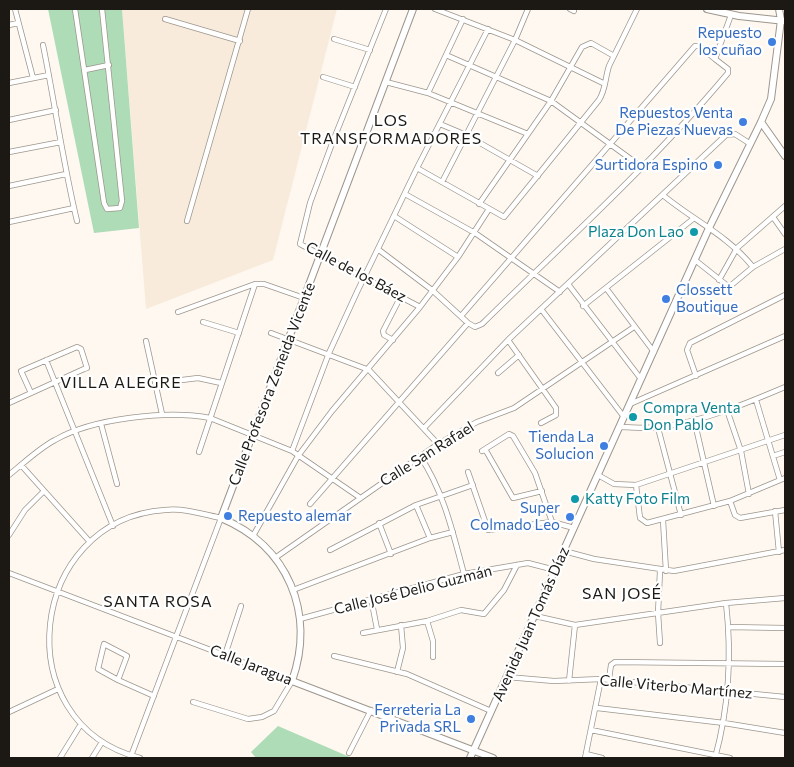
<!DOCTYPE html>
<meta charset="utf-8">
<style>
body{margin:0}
#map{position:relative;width:794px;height:767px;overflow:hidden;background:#fef8f0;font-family:Commissioner,sans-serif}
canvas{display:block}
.frame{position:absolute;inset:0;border:10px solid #1c1915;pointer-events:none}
</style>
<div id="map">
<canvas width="794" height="767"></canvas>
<div class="frame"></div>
</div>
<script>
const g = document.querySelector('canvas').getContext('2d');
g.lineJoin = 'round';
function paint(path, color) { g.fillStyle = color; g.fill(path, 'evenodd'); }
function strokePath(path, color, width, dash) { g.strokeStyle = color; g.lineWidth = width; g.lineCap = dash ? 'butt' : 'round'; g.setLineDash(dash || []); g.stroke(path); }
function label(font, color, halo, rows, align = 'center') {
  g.font = font + ' Commissioner,sans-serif'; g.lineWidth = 4.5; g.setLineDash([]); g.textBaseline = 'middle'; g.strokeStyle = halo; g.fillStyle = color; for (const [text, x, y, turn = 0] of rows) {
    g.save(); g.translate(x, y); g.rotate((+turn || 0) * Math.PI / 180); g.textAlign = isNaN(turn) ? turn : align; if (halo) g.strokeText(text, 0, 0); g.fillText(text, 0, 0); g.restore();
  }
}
paint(new Path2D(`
 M122,9H337L273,260L146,309Z`), '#f8ebdb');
paint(new Path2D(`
 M48,9H122L139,228L94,233Z
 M278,726L352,758H256L251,752Z`), '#addcb7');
const street = new Path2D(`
 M15,9L33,78
 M75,9L104,203L107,209L120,208L122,201L102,9
 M386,9L333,141L310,203L300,244L420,307
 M435,9L515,40L605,84
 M570,9L574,11
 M165,19L240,41
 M9,25L18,23
 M334,39L370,50
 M43,45C55,104 63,163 77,221
 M446,55L551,101L643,168
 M85,70L109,65
 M323,77L355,87
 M386,82L428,93L528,134
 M9,83L49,75
 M428,93L463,19
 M9,120L56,110
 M440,124L466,135L538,176
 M9,152L61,142
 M417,168L504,217L599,100C606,89 605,78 609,66L637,9
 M442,182L515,40L528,9
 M9,186L66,174
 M405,194L475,233L560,292
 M664,196C696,222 727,235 753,267
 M479,204L551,101L582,47L591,43L614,56
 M394,216L458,257
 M773,217L785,234
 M187,221L248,9
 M9,222L74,208
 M379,250L432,290L468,323L475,327L482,324C566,241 652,164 728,73V69L715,59L731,15
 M695,260L729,287L753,267L785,249
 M719,280L737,248L785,206
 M568,284L641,379
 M606,288L654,352
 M583,306L693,219
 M541,309L624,417
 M178,312L255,284H264L304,298
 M461,316L695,46H699L715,59
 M203,322L239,333
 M271,333L369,370L438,444
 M393,340L384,335L383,331L401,296
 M508,340L556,408V415L541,423
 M146,341L162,414
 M46,360L113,526
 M498,373L519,355
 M696,376L687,350L690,343L785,295
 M182,380L198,378L221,383
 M756,400L780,480
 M9,403L84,369L87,368L81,349L77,347L21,371L31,393
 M630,404L785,336
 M727,410L741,451L749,494
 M694,419L714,506
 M101,424L117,484
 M619,427C632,427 646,429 659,427C702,422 745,404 785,387
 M424,428L508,340L726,135L735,134L749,143
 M658,428L681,515
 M485,449L513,498L542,491
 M292,451L329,353L357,292L417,168L488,29
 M482,451L509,434L513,436L535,473L552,522
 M199,452L255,284
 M420,456C444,492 453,533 464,574
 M773,456L785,452
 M21,465L90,542
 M468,472L488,530L552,522L574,528
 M9,475C24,463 38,449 55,440C93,418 168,410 210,418L292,451L359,497
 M598,475L614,484L636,485L785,435
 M636,485L640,518L647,523L730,501L785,478
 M730,501L735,515L740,518L785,510
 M310,504L468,323
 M416,505L430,538
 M775,511L779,552
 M663,520L666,571
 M379,523L391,554
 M9,535L25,510L44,491
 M253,536L298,456L332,411L420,307L458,257L489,209
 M330,550L416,505L473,485
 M564,551L594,559L674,571L785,550
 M275,558L438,444L477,422L514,408L634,327
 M9,573L292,681L274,711L262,717L248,719L193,702
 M293,590L430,538L453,532
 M371,598L377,629
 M535,616L575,625L726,603L785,598
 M300,619L464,574L528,563L555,570
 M427,621L433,641V657
 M728,627L785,628
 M363,633L427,621L461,610L484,614L504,590L517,565
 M660,643L658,613L660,571
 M225,655L241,606
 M334,656L407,674L491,711
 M397,672L403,648L401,625
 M507,677L554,681L601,679L785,697
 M609,679L611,665L615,662L785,664
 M118,680L127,656L104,644L98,669L118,680L154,696
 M569,681L575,625
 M597,708L724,723L785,733
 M9,712L58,689
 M591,730L730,758
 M349,753L371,710
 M586,754L602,758
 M60,758L81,724
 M92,758L102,742
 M130,758L131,756L221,518C202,514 184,508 165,510C28,519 4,723 140,758
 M585,758L601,679
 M715,758C729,707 732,656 726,603`);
const secondary = new Path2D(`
 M413,9L221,518C288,546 316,613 292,681L493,758
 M707,9L739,16L785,21
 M761,122L785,156
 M470,758L709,228L761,122L771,99L781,20L779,9`);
strokePath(street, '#9d968d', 6);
strokePath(secondary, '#9d968d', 8);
strokePath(street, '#fff', 4.5);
strokePath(secondary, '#fff', 6);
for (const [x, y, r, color] of [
 [772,42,5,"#3f7fe0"],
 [743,122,5,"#3f7fe0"],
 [718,165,5,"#3f7fe0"],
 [694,232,5,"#0f9aa8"],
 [666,299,5,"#3f7fe0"],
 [633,417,5,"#0f9aa8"],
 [604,446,5,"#3f7fe0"],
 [575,499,5,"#0f9aa8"],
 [228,516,5,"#3f7fe0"],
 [570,517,5,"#3f7fe0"],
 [471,719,5,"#3f7fe0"]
]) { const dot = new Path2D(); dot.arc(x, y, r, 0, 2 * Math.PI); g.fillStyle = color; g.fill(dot); strokePath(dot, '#fff', 2); }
label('15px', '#366cbe', '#fff', [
 ["Repuesto",762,33],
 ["los cuñao",762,50],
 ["Repuestos Venta",733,113],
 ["De Piezas Nuevas",733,130],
 ["Surtidora Espino",708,165],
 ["Clossett",676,290,"left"],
 ["Boutique",676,307,"left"],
 ["Tienda La",594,437],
 ["Solucion",594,454],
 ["Super",560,508],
 ["Colmado Leo",560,525],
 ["Repuesto alemar",238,516,"left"],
 ["Ferreteria La",461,710],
 ["Privada SRL",461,727]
], 'right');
label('15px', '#0d838f', '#fff', [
 ["Plaza Don Lao",684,232,"right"],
 ["Compra Venta",643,408],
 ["Don Pablo",643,425],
 ["Katty Foto Film",585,499]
], 'left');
label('15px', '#1c1915', '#fff', [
 ["Calle de los Báez",356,272,28],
 ["Calle Profesora Zeneida Vicente",272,384,-69],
 ["Calle San Rafael",427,454,-32],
 ["Calle José Delio Guzmán",413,590,-14],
 ["Avenida Juan Tomás Díaz",531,624,-66],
 ["Calle Jaragua",251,665,21],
 ["Calle Viterbo Martínez",676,687,5]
]);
g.letterSpacing = '1px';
label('16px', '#1c1915', '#fff', [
 ["LOS",391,121],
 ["TRANSFORMADORES",391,139],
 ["VILLA ALEGRE",121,383],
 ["SAN JOSÉ",622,594],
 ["SANTA ROSA",158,602]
]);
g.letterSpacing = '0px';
</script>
